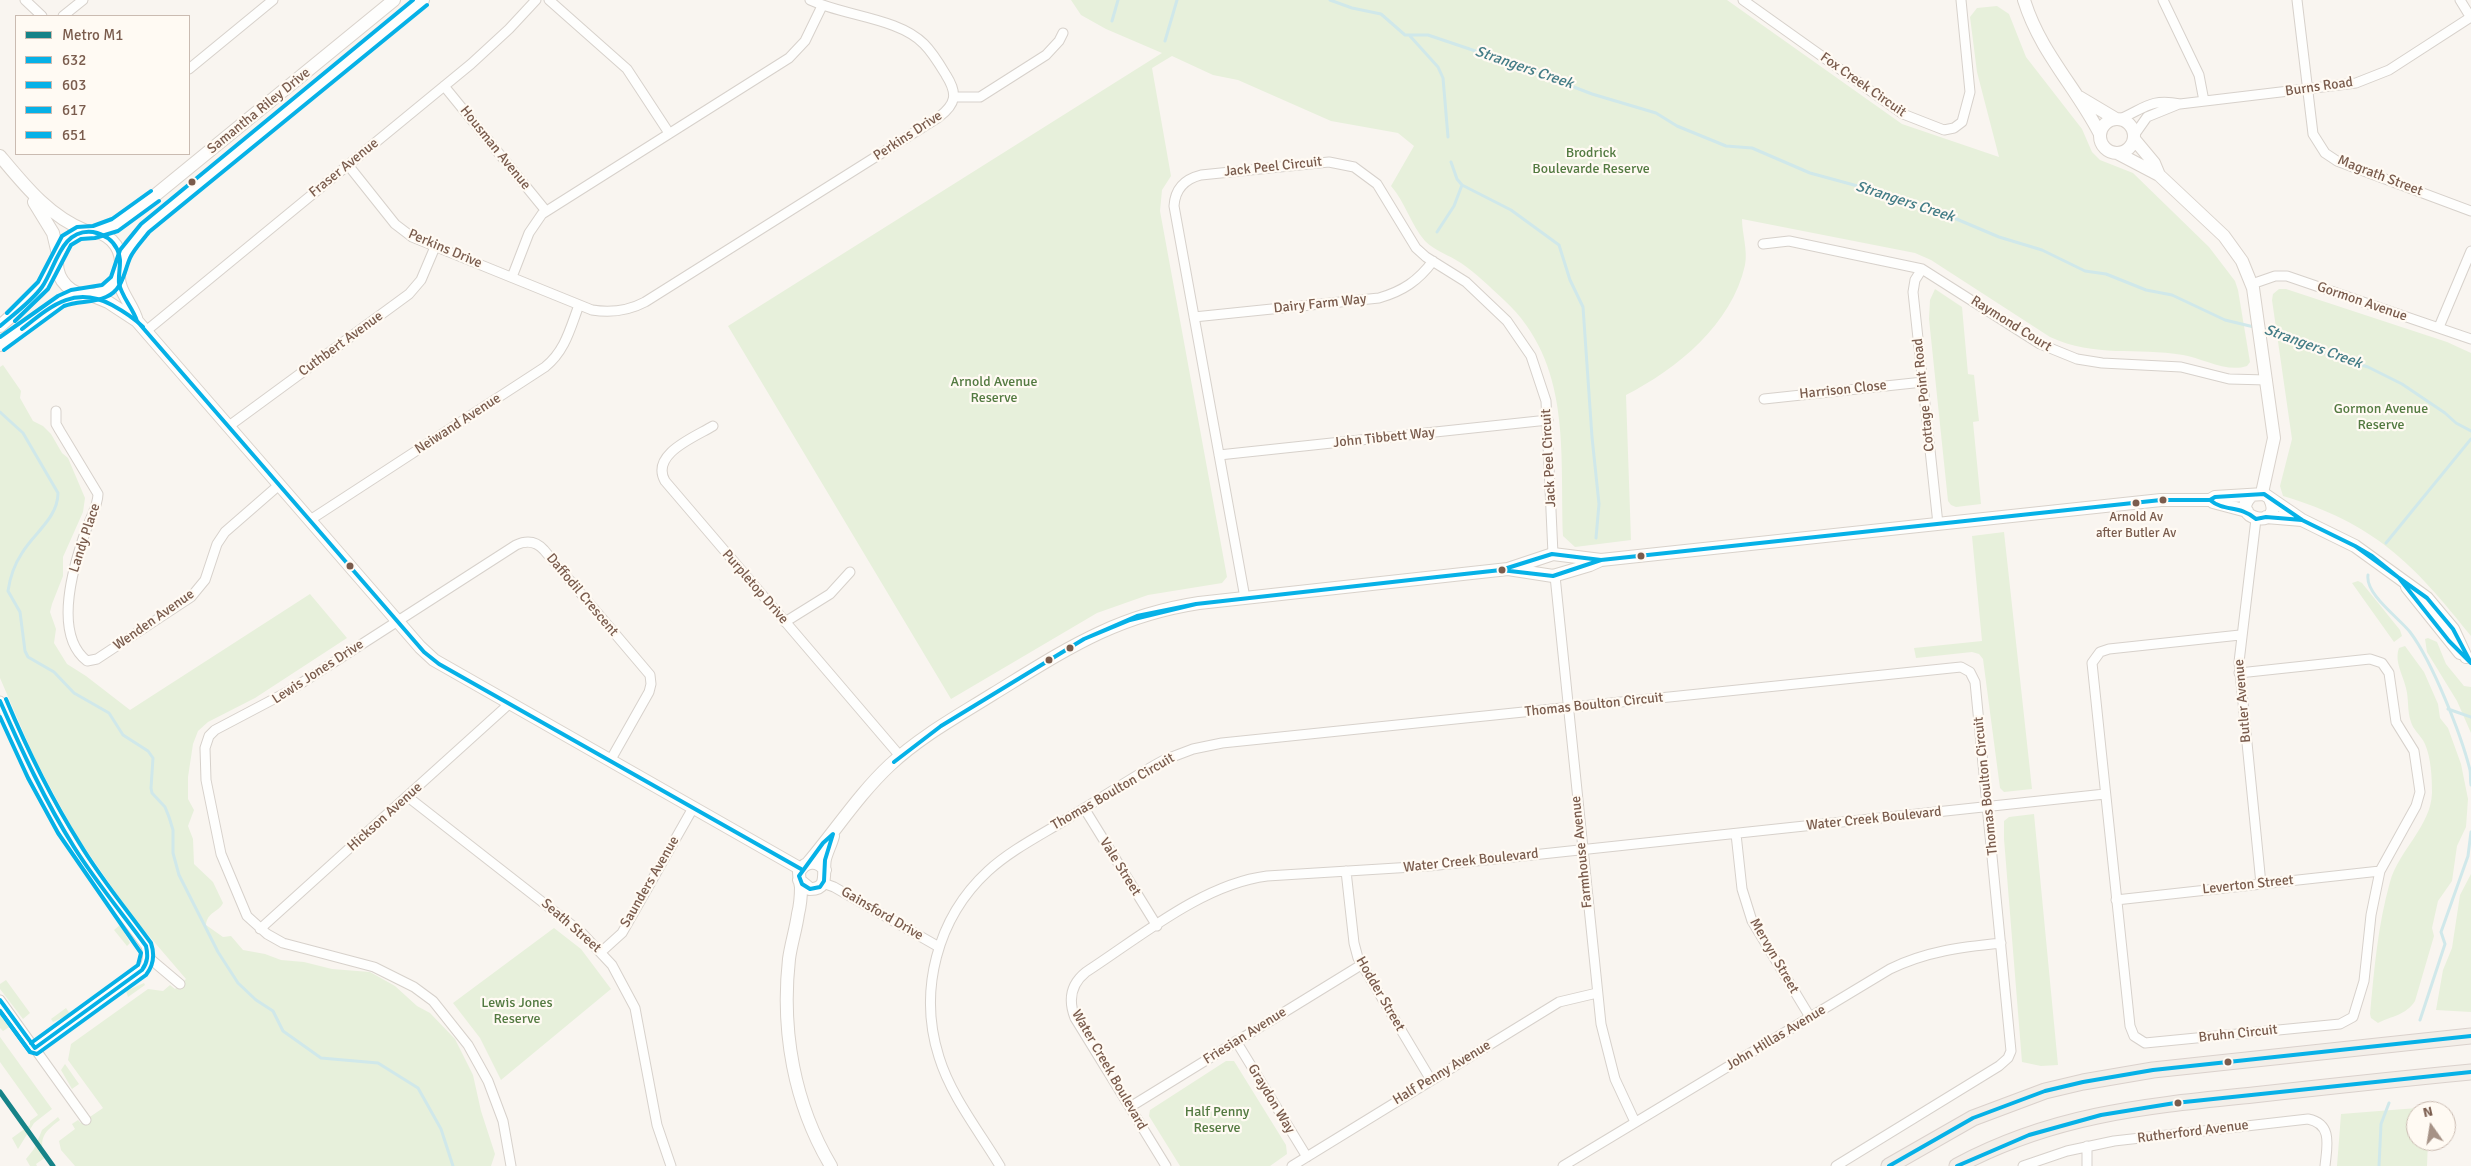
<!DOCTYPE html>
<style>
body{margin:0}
#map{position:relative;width:2471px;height:1166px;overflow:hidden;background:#f9f5f0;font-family:Signika,sans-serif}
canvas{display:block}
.legend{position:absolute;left:15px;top:15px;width:175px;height:140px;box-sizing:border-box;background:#fffaf3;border:1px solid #cabbb1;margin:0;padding:6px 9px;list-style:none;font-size:15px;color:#7a5c4d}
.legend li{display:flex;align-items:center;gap:10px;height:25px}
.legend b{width:25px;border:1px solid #cabbb1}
.north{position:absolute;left:2406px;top:1101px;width:50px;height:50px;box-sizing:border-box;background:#fffaf3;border:1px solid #cabbb1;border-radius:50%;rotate:347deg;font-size:14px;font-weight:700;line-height:20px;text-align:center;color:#7a5c4d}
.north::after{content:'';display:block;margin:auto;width:18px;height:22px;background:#a69286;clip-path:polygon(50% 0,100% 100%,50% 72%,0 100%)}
</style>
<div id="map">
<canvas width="2471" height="1166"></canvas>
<ul class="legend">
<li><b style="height:6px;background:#168388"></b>Metro M1</li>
<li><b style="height:6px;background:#06b1e7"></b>632</li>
<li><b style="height:6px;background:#06b1e7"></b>603</li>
<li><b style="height:6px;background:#06b1e7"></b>617</li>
<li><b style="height:6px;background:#06b1e7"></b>651</li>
</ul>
<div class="north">N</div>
</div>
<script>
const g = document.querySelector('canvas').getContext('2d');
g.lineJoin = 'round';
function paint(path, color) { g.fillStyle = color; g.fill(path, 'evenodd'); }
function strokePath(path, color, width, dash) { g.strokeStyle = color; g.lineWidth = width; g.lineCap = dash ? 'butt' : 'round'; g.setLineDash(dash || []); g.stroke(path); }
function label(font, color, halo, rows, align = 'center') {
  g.font = font + ' Signika,sans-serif'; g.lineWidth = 4.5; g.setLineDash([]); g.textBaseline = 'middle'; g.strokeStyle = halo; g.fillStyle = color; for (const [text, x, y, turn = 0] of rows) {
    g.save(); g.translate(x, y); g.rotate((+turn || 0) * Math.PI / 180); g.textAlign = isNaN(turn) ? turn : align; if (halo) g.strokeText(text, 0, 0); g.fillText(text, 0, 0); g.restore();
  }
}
paint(new Path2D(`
 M1071,0H1727L1902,124L1999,157L1977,72L1970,17L1977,8L1997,6L2009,14L2026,57L2082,129L2092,152L2100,160L2133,173L2209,247L2235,281L2238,290L2250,362L2247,366C2227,373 2202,358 2183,355C2136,347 2095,358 2050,337L1931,260L1915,253L1742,219C1742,233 1748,251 1745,265C1732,324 1677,369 1626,395L1631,540L1575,547L1563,536C1560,451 1572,363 1504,300C1490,287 1476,273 1461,263C1449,255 1435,251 1425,241C1411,225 1405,202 1391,186L1414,146L1398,133L1331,121L1238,80L1213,75L1172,56L1152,68L1171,176L1162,190L1160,211L1227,577L1222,583L1148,595L1097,613L951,699L728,326L1162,53L1106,29L1081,15Z
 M1935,289L1962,307L1968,374L1974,375L1979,421L1973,422L1981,504L1956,507L1951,505L1948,501L1929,319L1930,300Z
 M2279,289H2286L2447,342L2471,353V636C2413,563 2374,523 2283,496L2280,486L2292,439L2272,300L2273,294Z
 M3,365L21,391L20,398L33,421L43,426L51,434L62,453L68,458L85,498L83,512L63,557V576L52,604L50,612L56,629L54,643L67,664L86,676L130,710L310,594L347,638L255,698L208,722L198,731L193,744L188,777V799L194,810L188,826L193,839L194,864L213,882L223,903C219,912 207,912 206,925L223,937L231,936L243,950L265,954L281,960L304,962L332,969L370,972L395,986L417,1006L430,1013L455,1039L473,1075L481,1111L495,1154L491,1166H75L61,1150L59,1141L75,1129L72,1124L78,1120L81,1123L103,1108L68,1060L71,1044L148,989L163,991L170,985L175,989L186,979L132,916L76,835L35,759L0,678V367Z
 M2004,532L2032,789L2004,792L2000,788L1983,659L1979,654L1972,652L1916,658L1914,648L1982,641L1972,536Z
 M2358,581L2362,583L2400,630L2402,636L2394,642L2352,583Z
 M2428,638L2437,642L2446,664L2464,686L2471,687V733L2457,701L2427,652L2425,639Z
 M2405,646L2424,672L2438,704L2440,718L2448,728L2461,764L2468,799L2466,827L2457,846L2452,881L2438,901L2432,928L2434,936L2415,1001C2406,1015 2392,1016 2378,1023L2371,1018L2370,1014C2374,970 2378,924 2390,882C2399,850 2431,826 2432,793C2432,777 2431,758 2425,744C2421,735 2413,730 2411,722C2407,711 2409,699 2406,688C2403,675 2394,661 2399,648Z
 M2034,814L2058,1065L2041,1066L2022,1062L2004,839V821L2009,817Z
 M2471,874V1012L2436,1010L2443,970L2452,948L2460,895Z
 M120,925L130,943L127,946L114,930Z
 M554,928L581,949L611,989L501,1080L480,1038L453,1003Z
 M6,980L30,1013L23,1019L0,989V984Z
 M144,983L145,985L128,997L126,991Z
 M66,1008L70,1014L53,1022L51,1019Z
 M0,1011L11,1026L3,1031L0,1028Z
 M0,1037L52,1109L34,1123L18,1149L12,1138L30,1125V1121L38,1115L0,1062Z
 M1226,1061H1234L1286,1145L1287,1154L1270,1166H1180L1149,1116L1150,1110Z
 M65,1064L79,1084L72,1089L61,1070Z
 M2430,1107L2429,1111H2416V1141H2428L2427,1166H2337L2341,1114Z
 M58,1117L60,1120C45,1131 37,1139 46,1157L36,1164L37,1166H30L26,1159L34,1149L42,1130Z`), '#e7f0db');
strokePath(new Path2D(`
 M1330,0L1352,8L1381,14L1405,35H1428L1514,64L1592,94L1656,113L1677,126L1726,146L1752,148L1810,173L1876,191L1954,218L1999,237L2042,250L2085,271L2106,274L2146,290L2172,295L2225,320L2254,327
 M1112,21L1118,0
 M1410,36L1438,67L1443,78L1448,137
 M1165,41L1177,0
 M1451,162L1457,179L1462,185L1511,210L1559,245L1570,280L1583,307L1592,437L1599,504L1596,538
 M1437,232L1454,206L1462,185
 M2263,329L2285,334L2328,355L2368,367L2402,384L2445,413L2456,423L2471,431
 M0,412L23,433L58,493C58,518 33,534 22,553C14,565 10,577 8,591L20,612L25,651L28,657L54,672L74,693L109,713L123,735L148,751L153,758L151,788L152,793L165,807L169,817L173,830V853L179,875L218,952L238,983L256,1000L273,1011L283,1031L321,1058L378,1063L418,1088L441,1129L453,1166
 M2386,543L2471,439
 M2368,575C2365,594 2399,618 2410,632C2432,661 2461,734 2470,770C2471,775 2470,780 2471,785
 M2448,709L2471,717
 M2420,1020L2445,944L2441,932L2468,856L2471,832
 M2379,1166L2381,1124L2389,1103`), '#d0e8ea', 3);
const street = new Path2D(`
 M25,0L42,16
 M549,0L627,69L669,133
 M1743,0L1903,114L1944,130L1954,128L1962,122L1970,92L1961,0
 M2163,0L2199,75L2204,101
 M2297,0L2313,134L2325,153L2337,161L2471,211
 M2460,0L2471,18
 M63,16L83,0
 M189,69L273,0
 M444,86L546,211
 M955,97H980L1046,55L1059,41L1063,33
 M2120,119C2145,108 2151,98 2180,104L2356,83L2389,70L2471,17
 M2135,134L2147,117L2179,104
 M348,165L395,224L412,237L592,310C611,313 628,311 645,302L939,117C956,104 958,94 946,75C940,65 933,53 924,44C899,18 844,16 810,0
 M1763,244L1789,241L1922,269L2040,344L2077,359L2102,363L2181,367L2229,379L2267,380
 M1922,269L1915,280L1913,292L1938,524
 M512,277L529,233L542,214L789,58L805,41L822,6
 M2252,284L2275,276H2287L2471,339
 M1194,317L1379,298C1403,291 1418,281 1433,261
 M2439,327L2471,251
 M146,331L471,64L509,29L536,0
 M1764,399L1923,382
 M56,411V424L60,431L98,494C98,506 90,519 86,530C74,564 52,634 87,661L97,659L191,597L205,580L217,544L225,532L279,485
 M229,426L409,294L421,280L435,247
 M713,426C695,437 650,454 665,481L900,756
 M1219,455L1548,420
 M2256,519L2239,662L2261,884
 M310,520L545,367C565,351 570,329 579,305
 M1555,576L1601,1024L1615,1079L1635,1122
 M1245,598L1174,206C1175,189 1185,179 1201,175L1329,162L1354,167L1377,184L1416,248L1426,257L1466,282L1507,321L1531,356L1546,401L1553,554
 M785,622L830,594L850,572
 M2239,673L2370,659L2382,663L2389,673L2396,722L2414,751L2420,792L2416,806L2380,871L2371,915L2364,981L2353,1017L2340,1024L2145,1043L2134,1036L2130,1026L2092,663L2100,652L2109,649L2240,635
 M0,701C21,751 45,800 74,847C96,882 122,913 146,946C149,955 148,963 142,970L35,1048
 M408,797L582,933L612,965L635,1008L657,1125L671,1166
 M1084,808L1157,926
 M1736,834L1742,889L1752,921L1810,1017
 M1346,871L1354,943L1358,958L1431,1080
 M823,883L834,887L939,947
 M2116,900L2380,871
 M260,929L509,704
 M601,952L622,933L693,808
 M148,957L180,984
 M0,1000L86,1120
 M1236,1041L1307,1157
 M1130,1107L1361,965
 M511,1166L503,1121L488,1081L468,1045L433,1001L414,987L374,967L283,943L267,934L247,916L221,854L206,780L205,748L209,736L215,730L289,691L516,545C527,540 536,541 544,550L650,675L651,684L649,692L610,761
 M1000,1166C979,1131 951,1096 939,1057C918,991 937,918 988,871C1012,849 1043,834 1070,817C1102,798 1132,777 1164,760L1193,749L1222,743L1961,667L1970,672L1975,682L2011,1051L2008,1058L1999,1066L1836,1166
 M1166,1166L1075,1018C1068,1000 1071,984 1086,972C1140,937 1203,884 1267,876L1429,866L2105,794
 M1292,1166L1559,1002L1597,993
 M1563,1166L1890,969C1927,951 1962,947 2001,943
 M2023,1166L2067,1151L2114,1141L2308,1119C2333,1124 2327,1146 2325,1166
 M2087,1166V1146`);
const secondary = new Path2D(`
 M2024,0C2040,52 2076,87 2100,134
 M2079,97L2116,119
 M2100 136a17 17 0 1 1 34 0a17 17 0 1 1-34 0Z
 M2134,139L2154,163L2159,175
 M2119,154L2159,175L2224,236L2242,261L2253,288L2274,438L2262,493
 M0,156C25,186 49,216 86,231
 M34,202L53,233L58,254
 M57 263a32 32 0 1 1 64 0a32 32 0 1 1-64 0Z
 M94,232L115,225L142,206L394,0
 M121,265L130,245L145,228L423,0
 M119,273C117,291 133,304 137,321
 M91,295L108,302L137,321L420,647L434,660L801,869
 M0,326L39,291L57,262
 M0,345L61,301L83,295
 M2252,495C2226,519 2285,531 2270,499
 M2213,502L2247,511
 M2266,517L2302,520
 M1508,569L1553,576L1590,565L1601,560
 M2407,587L2460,653
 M808,863C836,830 859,794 890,765C921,736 958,716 993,694C1065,650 1114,616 1199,603L1508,569L1553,554L1601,560L2161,500H2210L2215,497L2264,494L2302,520L2355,546L2427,598L2453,629L2466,657
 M825,870C817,859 805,861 799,872C799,878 800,882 801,887C801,896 800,906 798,914C796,929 791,944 789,959C781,1031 794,1104 831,1166
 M799,880L810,889C830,889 822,872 825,859C827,851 831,844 833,836`);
const primary = new Path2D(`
 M1889,1166L1973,1118L2045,1091L2083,1082L2153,1070L2471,1036
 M1957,1166C2054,1114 2146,1106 2253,1095C2325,1087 2398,1079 2471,1072`);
strokePath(street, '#d7d1cb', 11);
strokePath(secondary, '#d9d2cb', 14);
strokePath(primary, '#dad1cc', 17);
strokePath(street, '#fefefd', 9);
strokePath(secondary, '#fefefd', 12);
strokePath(primary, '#f3eee8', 15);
strokePath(new Path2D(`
 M0,326C14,314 31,302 42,287C56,267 61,228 93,232C103,234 112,239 117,249C123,260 118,271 119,283C121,296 133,308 137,321L424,652L439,664L801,869
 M22,329C51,306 74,285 112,305C123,311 134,318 143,327
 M2210,500C2224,512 2240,505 2256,519L2266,517L2302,520
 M2210,500L2215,497L2264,494L2302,520
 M2302,520L2355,546
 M2302,520L2355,546
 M2355,546L2372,556L2399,578
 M2355,546L2399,578
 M1601,560L2161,500H2210
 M1501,570L1552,554L1601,560
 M1501,570L1553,576L1601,560
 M1437,577L1501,570
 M1437,577L1501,570
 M2399,578L2427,598L2453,629L2471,663L2449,641Z
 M1196,604L1437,577
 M1196,604L1437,577
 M1084,639L1137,616L1196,604
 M1084,639L1130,620L1196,604
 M0,701C22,751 45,801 74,847C96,882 122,913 146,946C148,955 148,962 142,970L35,1048
 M941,726L1084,639
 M941,726L1084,639
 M894,762L941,726
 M894,762L941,726
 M833,834L825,860L824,881L820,887L810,889L802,884L799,876L823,843Z
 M0,1000L35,1048`), '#06b1e7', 4);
strokePath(new Path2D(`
 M15,321L48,289L71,245L81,239L95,238L118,231L159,201
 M4,350L64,306C78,301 93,303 106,297C123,290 124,272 130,258C134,249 143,240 149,232L427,5
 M0,717L28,778L58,833L141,953L138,965L31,1043
 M0,1011L30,1052`), '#06b1e7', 4);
strokePath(new Path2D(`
 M7,313L38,282L62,236L77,227L93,226L112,219L151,191
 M0,337L58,296L71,290L102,285L111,277L120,250L141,224L413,0
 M0,1011L30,1052L37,1054L146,975C154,965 155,955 151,943C127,910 101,879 80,844C51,798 27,749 6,699`), '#06b1e7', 4);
strokePath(new Path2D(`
 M1889,1166L1973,1118L2045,1091L2083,1082L2153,1070L2471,1036
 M1957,1166L2029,1135L2101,1115L2175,1103L2471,1072`), '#06b1e7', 4);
strokePath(new Path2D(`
 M0,1092L53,1166`), '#168388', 5);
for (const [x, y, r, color] of [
 [192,182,4.5,"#7a5c4d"],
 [2163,500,4.5,"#7a5c4d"],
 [2136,503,4.5,"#7a5c4d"],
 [1641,556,4.5,"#7a5c4d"],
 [350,566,4.5,"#7a5c4d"],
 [1502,570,4.5,"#7a5c4d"],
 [1070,648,4.5,"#7a5c4d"],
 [1049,660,4.5,"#7a5c4d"],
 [2228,1062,4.5,"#7a5c4d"],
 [2178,1103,4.5,"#7a5c4d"]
]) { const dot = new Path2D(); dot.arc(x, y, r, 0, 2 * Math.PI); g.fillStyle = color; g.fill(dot); strokePath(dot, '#fffaf3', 2); }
label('13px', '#7a5c4d', '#fffaf3', [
 ["Arnold Av",2136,518],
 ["after Butler Av",2136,534]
]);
label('14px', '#7a5c4d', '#fffaf3', [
 ["Fox Creek Circuit",1863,85,35],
 ["Burns Road",2319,87,-8],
 ["Samantha Riley Drive",259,111,-39],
 ["Perkins Drive",908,136,-33],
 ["Housman Avenue",495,148,51],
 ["Jack Peel Circuit",1273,167,-6],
 ["Fraser Avenue",344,168,-39],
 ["Magrath Street",2380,176,21],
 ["Perkins Drive",445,249,23],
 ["Gormon Avenue",2362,302,19],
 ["Dairy Farm Way",1320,304,-6],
 ["Raymond Court",2011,324,32],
 ["Cuthbert Avenue",341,344,-36],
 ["Harrison Close",1843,390,-6],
 ["Cottage Point Road",1924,395,-96],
 ["Neiwand Avenue",458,424,-33],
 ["John Tibbett Way",1384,438,-6],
 ["Jack Peel Circuit",1549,458,-93],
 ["Landy Place",85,538,-72],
 ["Purpletop Drive",755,587,49],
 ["Daffodil Crescent",582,595,50],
 ["Wenden Avenue",154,620,-35],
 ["Lewis Jones Drive",318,672,-33],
 ["Butler Avenue",2243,701,-95],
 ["Thomas Boulton Circuit",1594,705,-6],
 ["Thomas Boulton Circuit",1986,786,-96],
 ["Thomas Boulton Circuit",1113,792,-30],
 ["Hickson Avenue",385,817,-42],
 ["Water Creek Boulevard",1874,819,-6],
 ["Farmhouse Avenue",1582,852,-96],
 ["Water Creek Boulevard",1471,861,-6],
 ["Vale Street",1120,867,58],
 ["Saunders Avenue",650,882,-60],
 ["Leverton Street",2248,885,-6],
 ["Gainsford Drive",882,914,30],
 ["Seath Street",571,926,41],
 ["Mervyn Street",1774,956,60],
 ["Hodder Street",1380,994,60],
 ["Bruhn Circuit",2238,1034,-6],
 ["Friesian Avenue",1245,1036,-32],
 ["John Hillas Avenue",1776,1038,-31],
 ["Water Creek Boulevard",1109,1070,60],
 ["Half Penny Avenue",1442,1073,-31],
 ["Graydon Way",1271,1099,59],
 ["Rutherford Avenue",2193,1132,-7]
]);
label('14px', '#537a41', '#fffaf3', [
 ["Brodrick",1591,153],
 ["Boulevarde Reserve",1591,169],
 ["Arnold Avenue",994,382],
 ["Reserve",994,398],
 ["Gormon Avenue",2381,409],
 ["Reserve",2381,425],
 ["Lewis Jones",517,1003],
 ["Reserve",517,1019],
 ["Half Penny",1217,1112],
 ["Reserve",1217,1128]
]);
label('italic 15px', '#437c86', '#fffaf3', [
 ["Strangers Creek",1524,68,19],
 ["Strangers Creek",1905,202,18],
 ["Strangers Creek",2313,347,20]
]);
</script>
